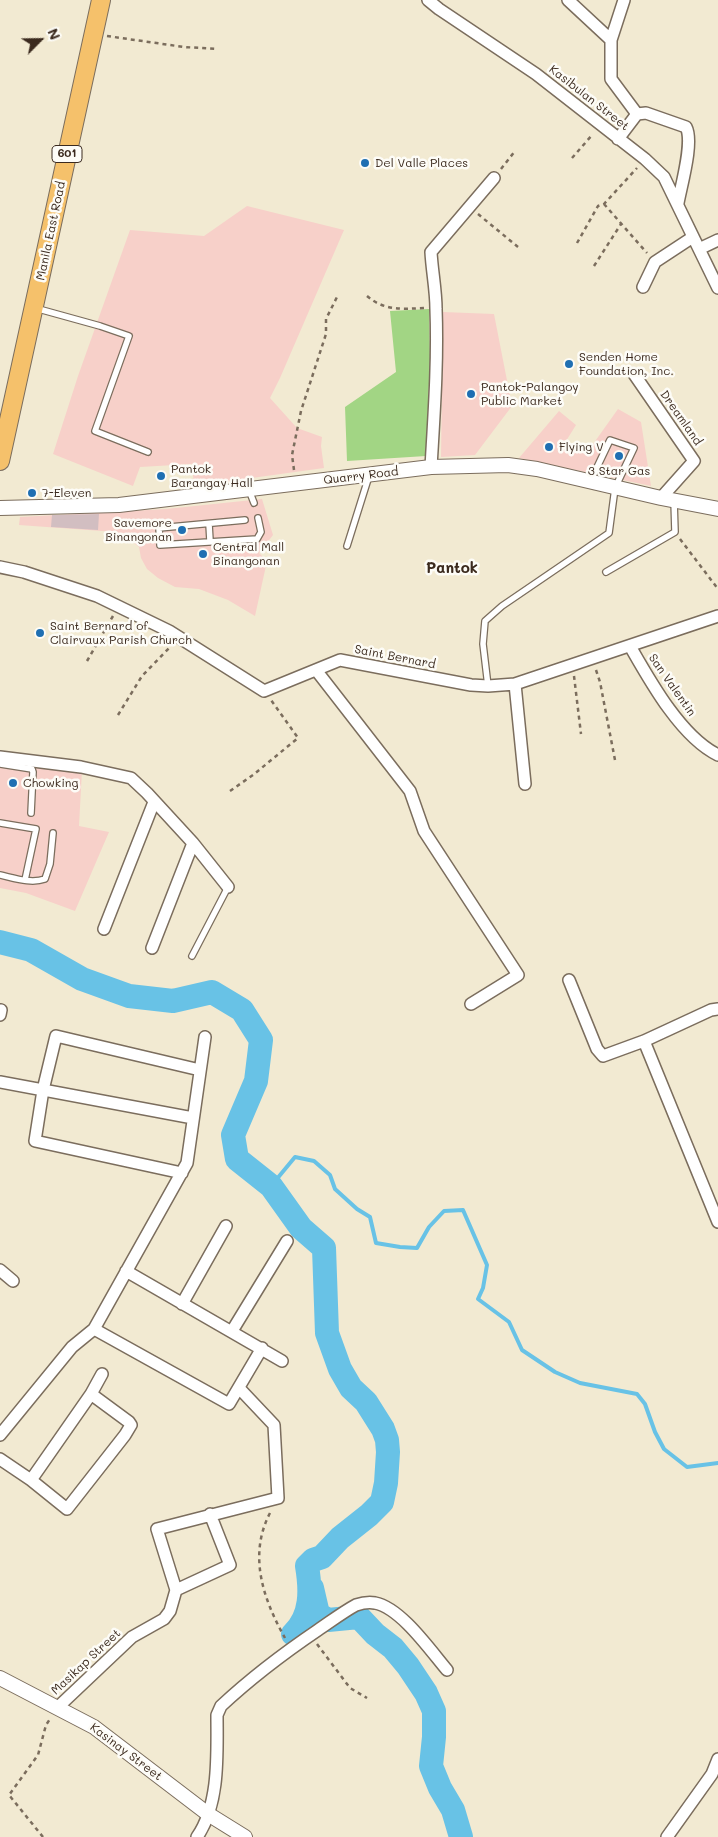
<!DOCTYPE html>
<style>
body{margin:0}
#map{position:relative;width:718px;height:1837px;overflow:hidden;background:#f2ead2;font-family:Mali,sans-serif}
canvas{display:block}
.north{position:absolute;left:15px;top:15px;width:50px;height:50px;-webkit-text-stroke:4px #fdfcf7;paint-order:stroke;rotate:67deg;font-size:14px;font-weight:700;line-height:20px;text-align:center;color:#3b2a1e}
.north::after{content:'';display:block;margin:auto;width:18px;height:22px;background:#3b2a1e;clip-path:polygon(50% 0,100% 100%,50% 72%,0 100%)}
</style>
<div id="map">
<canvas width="718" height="1837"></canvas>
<div class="north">N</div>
</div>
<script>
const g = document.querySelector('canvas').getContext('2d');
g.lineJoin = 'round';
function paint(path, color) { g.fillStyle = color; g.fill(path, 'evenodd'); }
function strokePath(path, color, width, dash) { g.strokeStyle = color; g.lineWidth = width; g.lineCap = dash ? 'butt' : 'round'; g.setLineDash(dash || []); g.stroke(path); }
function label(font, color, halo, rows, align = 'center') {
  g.font = font + ' Mali,sans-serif'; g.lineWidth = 5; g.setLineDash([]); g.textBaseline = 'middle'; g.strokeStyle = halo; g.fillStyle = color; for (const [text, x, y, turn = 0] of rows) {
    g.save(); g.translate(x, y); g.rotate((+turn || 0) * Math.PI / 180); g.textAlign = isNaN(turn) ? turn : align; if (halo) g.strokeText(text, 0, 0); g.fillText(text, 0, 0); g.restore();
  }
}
paint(new Path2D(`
 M247,206L344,230L280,378L270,398L297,428L322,437L321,446L324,468L194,486L192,464L140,467L133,486L53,454L78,376L130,230L204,236Z
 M443,312L494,314L512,406L475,455L441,457Z
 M618,409L641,422L651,486L519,458L559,411L576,425L566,441L586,454Z
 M262,499L273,535L259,553L267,561L255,616L228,600L199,589L175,587L158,578L147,569L141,558L139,547L124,535L116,532L19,525L20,517L166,509Z
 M0,762L82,770L79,826L109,832L75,911L26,893L0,888Z`), '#f7d0c9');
paint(new Path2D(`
 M99,514L98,530L51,527L52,515Z`), '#d2bec1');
paint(new Path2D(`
 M429,309L430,359L426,456L347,461L345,407L396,372L390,311Z`), '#a2d584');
strokePath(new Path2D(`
 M271,1186L295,1157L314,1161L330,1175L335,1189L357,1209L370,1217L376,1243L400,1247L417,1248L429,1227L444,1211L463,1210L487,1265L483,1288L478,1299L509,1322L522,1350L555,1372L580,1383L637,1394L645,1404L655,1432L664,1449L687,1467L718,1463`), '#68c2e6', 4);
strokePath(new Path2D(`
 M0,942L31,950L82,979L129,996L173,1001L212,992L242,1010L261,1040L256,1081L233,1135L237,1159L271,1186L301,1228L324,1248L327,1333L340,1369L351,1388L366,1402L383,1429L387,1440L388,1452L386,1483L382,1502L369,1515L340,1538L322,1557L313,1560L307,1566C311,1590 312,1616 293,1634
 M312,1588L318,1614L328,1620L359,1617L375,1634L393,1648L408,1666L426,1693L434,1711V1737L431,1766L440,1788L453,1810L461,1837`), '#68c2e6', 24);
const service = new Path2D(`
 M35,308L100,326L129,336L95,431L148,452
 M249,490L254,503
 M245,520L159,528L160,545L257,539L261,532L258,518
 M209,524L210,541
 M347,546L369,476
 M606,572L675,532L674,500
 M488,686L483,644L485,621L502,606L609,533L615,488L634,448L610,440L590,482
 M0,764L32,769L33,772L31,813
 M0,823L36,829L25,880
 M0,875C14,878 31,884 45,879L50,864L53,833
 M192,956L228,887`);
const minor = new Path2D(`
 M428,0L439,9L536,74L645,159L664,177L718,288
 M568,0L611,40
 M624,0L611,40V79L637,114
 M618,139L637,114L646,113L686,127C694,142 681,186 678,203
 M699,249L718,240
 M643,287L655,262L693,237
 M634,374L694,461L661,498
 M431,467C434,415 438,362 436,309C436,290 432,271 431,252L494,178
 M0,567L24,572L97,596L169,631L264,691L340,660L471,685L488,686L515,684L718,616
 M630,646C650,681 681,737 718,755
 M316,670L410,791L424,831L518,975L471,1004
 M515,684L525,784
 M0,757L81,767L131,778L147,793L193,843L228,887
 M104,929L154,802
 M152,948L193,843
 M569,980L597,1049L603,1056L644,1041L711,1010L718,1009
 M0,1015L1,1010
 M644,1041L718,1222
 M0,1082L193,1118
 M182,1173L35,1141L43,1090L56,1036L200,1070
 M0,1270L13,1281
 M126,1271L282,1361
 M182,1304L226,1226
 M94,1329L229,1404L262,1348
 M232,1331L287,1241
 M91,1394L102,1374
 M0,1435L72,1347L94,1329L187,1163L205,1037
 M0,1459L31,1480L67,1509L125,1435L131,1425L129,1422L91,1394L31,1480
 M176,1590L157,1529L278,1498L274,1425L239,1388
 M57,1708L132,1637L164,1619L170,1611L176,1590L230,1565L210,1514
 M197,1837C220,1804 217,1753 217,1715L221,1706C251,1678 284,1653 318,1630C330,1622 343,1612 356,1605C362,1603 369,1602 375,1603C401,1608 430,1650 447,1670
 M667,1837L712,1774L718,1759`);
const tertiary = new Path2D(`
 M0,508L119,505L431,467L508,465L537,469L661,498L718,509
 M0,1678L94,1727L208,1814L245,1837`);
const primary = new Path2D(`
 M0,461L101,0`);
strokePath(service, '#7b6d5d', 8);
strokePath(minor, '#7b6d5d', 14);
strokePath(tertiary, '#7b6d5d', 16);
strokePath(primary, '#7b6d5d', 20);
strokePath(new Path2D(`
 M107,36L184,47L217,49
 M572,158L593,134
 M501,169L515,151
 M604,204L647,253
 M478,214L518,247
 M577,243L598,206L604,204L637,168
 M594,266L621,224
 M367,296C384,311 403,309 425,308
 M294,470L292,455L301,411L326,334V319L338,295
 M680,539L718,589
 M87,661L113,616
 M596,670L600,682L615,760
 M574,676L581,734
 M118,715L142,676L171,646
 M230,791L253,775L298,738L271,700
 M270,1513C248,1555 263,1599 285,1638
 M317,1644L350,1688L367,1698
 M43,1837L9,1795L38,1755L46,1725L50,1719`), '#7b6d5d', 2.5, [4, 4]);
strokePath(service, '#fff', 5.5);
strokePath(minor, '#fff', 11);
strokePath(tertiary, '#fff', 14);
strokePath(primary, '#f5c16b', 18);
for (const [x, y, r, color] of [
 [365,163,5,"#1f6fb2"],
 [569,364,5,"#1f6fb2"],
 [471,394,5,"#1f6fb2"],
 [549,447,5,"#1f6fb2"],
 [619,456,5,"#1f6fb2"],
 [161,476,5,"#1f6fb2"],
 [32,493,5,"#1f6fb2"],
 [182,530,5,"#1f6fb2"],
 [203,554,5,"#1f6fb2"],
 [40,633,5,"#1f6fb2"],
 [13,783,5,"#1f6fb2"]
]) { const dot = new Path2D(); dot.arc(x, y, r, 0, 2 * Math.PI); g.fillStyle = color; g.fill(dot); strokePath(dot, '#fdfcf7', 2); }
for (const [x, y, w] of [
 [67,154,30]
]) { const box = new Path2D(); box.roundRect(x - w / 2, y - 8.5, w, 17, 4); g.fillStyle = '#fdfcf7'; g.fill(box); strokePath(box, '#3b2a1e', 1); }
label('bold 11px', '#3b2a1e', null, [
 ["601",67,154]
]);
label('12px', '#3b2a1e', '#fdfcf7', [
 ["Kasibulan Street",589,98,38],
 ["Manila East Road",51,231,-78],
 ["Dreamland",681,418,55],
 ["Quarry Road",361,476,-7],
 ["Saint Bernard",395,657,11],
 ["San Valentin",672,685,55],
 ["Masikap Street",86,1662,-43],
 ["Kasinay Street",126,1752,37]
]);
label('12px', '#3b2a1e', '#fdfcf7', [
 ["Del Valle Places",375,163],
 ["Senden Home",579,357],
 ["Foundation, Inc.",579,371],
 ["Pantok-Palangoy",481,387],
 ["Public Market",481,401],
 ["Flying V",559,447],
 ["Pantok",171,469],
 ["Barangay Hall",171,483],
 ["3 Star Gas",619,471,"center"],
 ["7-Eleven",42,493],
 ["Savemore",172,523,"right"],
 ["Binangonan",172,537,"right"],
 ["Central Mall",213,547],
 ["Binangonan",213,561],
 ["Saint Bernard of",50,626],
 ["Clairvaux Parish Church",50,640],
 ["Chowking",23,783]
], 'left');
label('bold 15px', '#3b2a1e', '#fdfcf7', [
 ["Pantok",452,568]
]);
</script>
